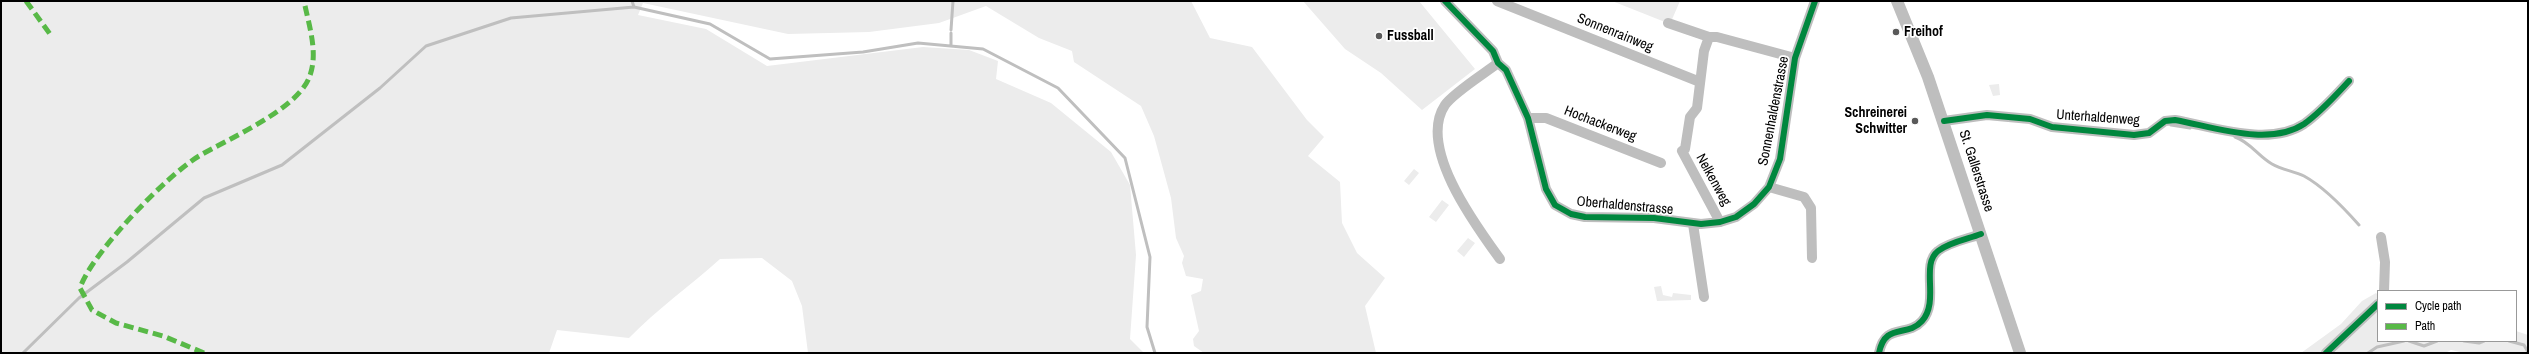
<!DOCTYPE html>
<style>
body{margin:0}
#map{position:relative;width:2529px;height:354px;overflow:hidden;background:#fff;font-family:"Archivo Narrow",sans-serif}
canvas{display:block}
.frame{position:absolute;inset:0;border:2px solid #000;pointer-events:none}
.legend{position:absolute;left:2377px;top:290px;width:140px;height:52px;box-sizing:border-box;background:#fff;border:1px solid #999;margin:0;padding:5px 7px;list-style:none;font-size:12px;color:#000}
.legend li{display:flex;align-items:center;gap:8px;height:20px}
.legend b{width:20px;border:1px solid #999}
</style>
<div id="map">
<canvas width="2529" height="354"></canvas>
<div class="frame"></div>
<ul class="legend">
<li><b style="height:5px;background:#00873e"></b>Cycle path</li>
<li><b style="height:5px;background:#58b947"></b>Path</li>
</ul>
</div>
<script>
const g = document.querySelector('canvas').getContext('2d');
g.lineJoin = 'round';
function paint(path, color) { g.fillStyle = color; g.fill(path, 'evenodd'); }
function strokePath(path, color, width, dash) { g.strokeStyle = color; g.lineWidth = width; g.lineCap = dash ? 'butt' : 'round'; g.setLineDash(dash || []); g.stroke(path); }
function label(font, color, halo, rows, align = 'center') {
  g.font = font + ' "Archivo Narrow",sans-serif'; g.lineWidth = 3.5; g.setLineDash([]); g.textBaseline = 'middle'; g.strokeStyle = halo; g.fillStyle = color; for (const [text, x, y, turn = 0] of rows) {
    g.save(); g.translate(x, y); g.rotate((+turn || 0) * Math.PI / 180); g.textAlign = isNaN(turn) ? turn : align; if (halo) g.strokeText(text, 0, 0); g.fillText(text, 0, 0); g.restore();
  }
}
paint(new Path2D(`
 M1,1H1191L1210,38L1252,47L1307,120L1324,137L1308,156L1340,182L1342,223L1357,253L1385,278L1365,306L1376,353H1204L1194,346L1193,339L1199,331L1191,295L1201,291L1203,279L1186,276L1182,263L1184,256L1176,238L1171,198L1154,136L1141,106L1074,62L1072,51L1039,38L986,6L939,23L869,32L788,34L643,3L638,15L706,29L767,66L923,47L969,50L998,61L996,79L1051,103L1111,152L1130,185L1136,255L1130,339L1144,353H808L802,306L792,281L762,258L720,259C690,286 657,309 629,338L557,330L549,353H1Z
 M1303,1H1419L1475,69L1422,110L1381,73L1345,49Z
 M1612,1H1680L1670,24Z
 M1999,84L2000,95L1993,96L1989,85Z
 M1414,169L1419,173L1409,185L1404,181Z
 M1442,200L1449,205L1436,222L1429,217Z
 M1468,238L1475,243L1464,257L1457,251Z
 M1661,286L1663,295L1672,297L1673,293L1691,295V300L1657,301L1654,287Z
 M2376,293L2378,295V341H2516V331L2528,335V353H2465L2451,350L2445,353H2301L2341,324L2362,301Z`), '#ececec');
strokePath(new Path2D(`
 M632,1L634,7
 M951,30L953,1
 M951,46V33
 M2171,125L2190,128
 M2235,137C2250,142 2258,156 2272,164C2282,170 2294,171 2304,176C2324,187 2344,208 2359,225
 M2409,341L2424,346L2437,341
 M2464,341L2479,343L2484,341
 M2509,341L2524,345L2528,352
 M23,353L79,298L127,262L204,198L282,165L380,88L426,46L511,18L634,7L710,24L770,59L863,52L918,43L983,49L1058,88L1125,158L1150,257L1147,327L1155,353
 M2368,353L2377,347L2404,341`), '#bfbfbf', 3);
strokePath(new Path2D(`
 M1445,1L1493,51L1498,63L1506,70L1528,118L1546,189L1555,205L1571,214L1585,217L1654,218L1701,224L1720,222L1736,217L1754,204L1769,187L1780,159L1795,58L1815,1
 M1497,1L1700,82
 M1668,23L1709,37H1717L1795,58
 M1709,37L1704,51L1697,108L1690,117L1685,149L1682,151L1720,222
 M1498,63C1485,73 1453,93 1445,105C1417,147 1476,226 1500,259
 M1528,118H1546L1661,163
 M1944,121L1987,115L2030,119L2052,127L2134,135L2149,133L2165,121L2175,120C2214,127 2269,147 2304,124C2321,112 2335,96 2349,81
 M1769,187L1804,197L1811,208L1812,258
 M1693,224L1704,297
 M2381,237L2385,262L2384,291
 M1879,353C1885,322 1907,338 1922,321C1940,301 1920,265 1938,251C1949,242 1968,239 1981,234
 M2326,353L2378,304`), '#bebebe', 10);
strokePath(new Path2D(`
 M1897,1L1928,77L2020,353`), '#bebebe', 12);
strokePath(new Path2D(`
 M26,1L50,34
 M204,353L163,336L116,323L92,310L80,288C91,254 167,175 199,156C228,139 296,110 309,78C319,54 309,26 304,1`), '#58b947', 5, [10, 5]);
strokePath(new Path2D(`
 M1445,1L1493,51L1498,63L1506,70L1528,118L1546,189L1555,205L1571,214L1585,217L1654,218L1701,224L1720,222L1736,217L1754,204L1769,187L1780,159L1795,58L1815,1
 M1944,121L1987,115L2030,119L2052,127L2134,135L2149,133L2165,121L2175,120C2214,127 2269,147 2304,124C2321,112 2335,96 2349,81
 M1879,353C1885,322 1907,338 1922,321C1940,301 1920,265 1938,251C1949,242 1968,239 1981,234
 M2326,353L2378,304`), '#00873e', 6);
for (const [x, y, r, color] of [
 [1896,32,4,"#595959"],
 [1379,36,4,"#595959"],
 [1915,121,4,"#595959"]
]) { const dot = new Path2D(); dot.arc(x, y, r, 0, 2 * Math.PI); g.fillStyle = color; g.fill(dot); strokePath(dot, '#fff', 1.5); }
label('bold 14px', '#000', '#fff', [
 ["Freihof",1904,32],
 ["Fussball",1387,36],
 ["Schreinerei",1907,113,"right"],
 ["Schwitter",1907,129,"right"]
], 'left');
label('14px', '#000', '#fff', [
 ["Sonnenrainweg",1615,33,22],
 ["Sonnenhaldenstrasse",1774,111,-79],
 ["Unterhaldenweg",2098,118,4],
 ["Hochackerweg",1600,124,21],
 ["St. Gallerstrasse",1976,171,72],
 ["Nelkenweg",1713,180,61],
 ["Oberhaldenstrasse",1625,206,5]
]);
</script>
